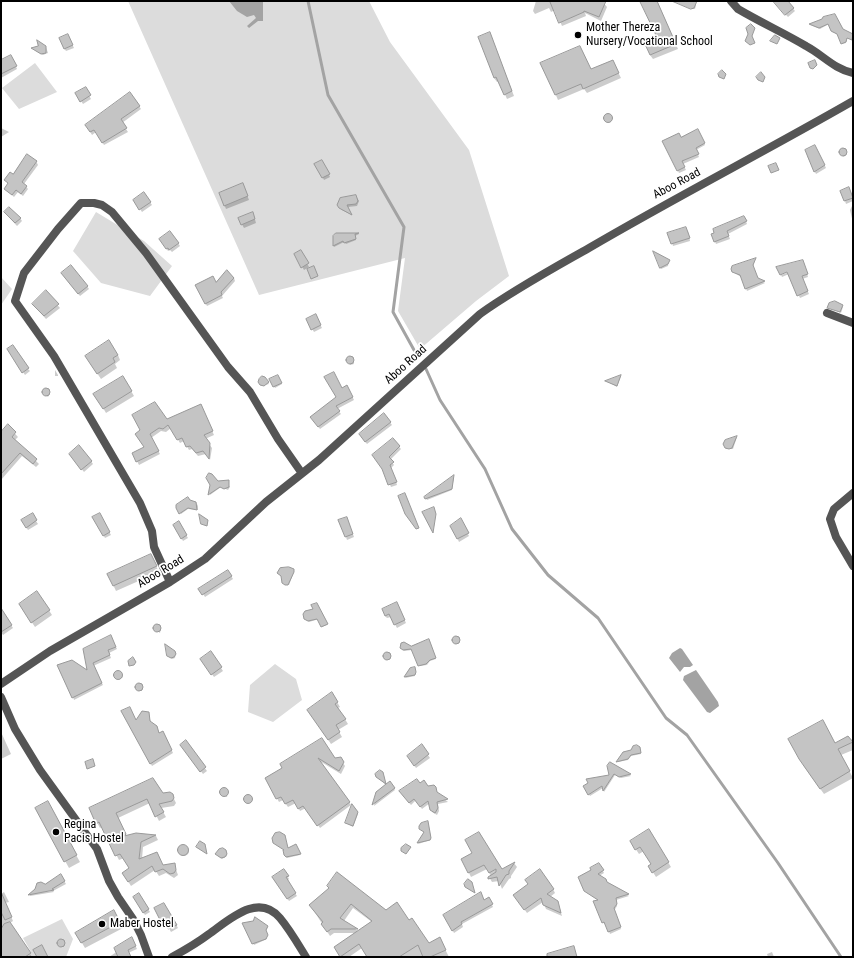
<!DOCTYPE html>
<style>
body{margin:0}
#map{position:relative;width:854px;height:958px;overflow:hidden;background:#fff;font-family:"Roboto Condensed",sans-serif}
canvas{display:block}
.frame{position:absolute;inset:0;border:2px solid #000;pointer-events:none}
</style>
<div id="map">
<canvas width="854" height="958"></canvas>
<div class="frame"></div>
</div>
<script>
const g = document.querySelector('canvas').getContext('2d');
g.lineJoin = 'round';
function paint(path, color) { g.fillStyle = color; g.fill(path, 'evenodd'); }
function strokePath(path, color, width, dash) { g.strokeStyle = color; g.lineWidth = width; g.lineCap = dash ? 'butt' : 'round'; g.setLineDash(dash || []); g.stroke(path); }
function label(font, color, halo, rows, align = 'center') {
  g.font = font + ' "Roboto Condensed",sans-serif'; g.lineWidth = 3.5; g.setLineDash([]); g.textBaseline = 'middle'; g.strokeStyle = halo; g.fillStyle = color; for (const [text, x, y, turn = 0] of rows) {
    g.save(); g.translate(x, y); g.rotate((+turn || 0) * Math.PI / 180); g.textAlign = isNaN(turn) ? turn : align; if (halo) g.strokeText(text, 0, 0); g.fillText(text, 0, 0); g.restore();
  }
}
paint(new Path2D(`
 M128,1H369L390,42L469,150L509,276L476,301L420,349L398,311L405,258L259,295Z
 M35,63L57,92L19,109L2,88Z
 M96,212L144,241L172,266L150,296L101,283L73,251Z
 M1,277L12,289L1,305Z
 M275,664L296,679L302,700L273,722L248,712L250,685Z
 M62,919L73,939L66,957H29L31,952L23,938Z`), '#dcdcdc');
paint(new Path2D(`
 M229,1H263V21H258L249,28L247,26L256,18L254,15L247,17L237,11Z
 M680,648L682,649L693,665L690,667H684L680,672L669,658L672,653Z
 M696,670L718,702L719,706L710,713L707,712L683,680L684,676Z`), '#a3a3a3');
paint(new Path2D(`
 M536,1H602L607,7L601,21L585,13L586,16L562,26L555,10L551,12L549,8L535,14L533,11Z
 M641,1H657L678,49L653,59L650,55L657,37Z
 M687,1H694L696,5L695,9L688,8Z
 M787,1L795,11L788,17L776,4Z
 M823,20L853,35V40L847,38L846,43L842,44L839,35L832,32L829,24L820,29L810,25Z
 M490,33L514,96L507,99L499,81L497,82L494,78L479,37Z
 M69,38L74,48L66,51L64,48Z
 M46,47L48,53L43,55L33,49Z
 M580,47L591,70L615,66L621,78L587,93L584,89L558,100L542,63Z
 M11,56L17,69L1,78V61Z
 M85,88L91,99L83,104L76,93Z
 M139,106L141,109L122,123L128,132L104,145L96,132L92,135L88,128Z
 M611,115V122L609,123L606,120V116Z
 M1,128L9,132L1,137Z
 M698,130L705,145L696,150L699,157L683,164L686,170L679,173L664,141L681,139Z
 M843,148L847,153L844,157L839,152Z
 M817,149L826,168L816,174L807,156Z
 M36,161L38,165L24,184L28,189L23,196L18,192L14,197L5,189L9,184L5,180Z
 M322,161L330,177L324,180L316,164Z
 M244,187L249,200L226,209L220,194Z
 M850,191L853,201L846,204L845,201Z
 M144,193L152,205L142,212L134,200Z
 M356,196L359,201L357,206L348,207L352,215L342,210L338,205Z
 M852,206L853,207V223L850,210Z
 M5,213L20,218L22,221L17,226Z
 M254,216L256,223L244,228L239,219Z
 M744,217L747,224L728,234L730,239L716,244L712,235Z
 M688,231L690,241L673,246L672,243Z
 M336,234H359L355,236L356,240L346,244L344,242L334,247V236Z
 M162,242L178,243L180,246L172,252L170,250L168,251Z
 M301,251L309,267L304,270L295,254Z
 M655,253L669,261L668,266L661,269Z
 M755,259L753,268L758,279L765,283L747,291L741,277L733,272Z
 M786,264L787,266L804,264L808,277L802,279L809,294L800,298L789,274L782,277L781,275L792,271L791,269L778,267Z
 M64,276L87,286L89,289L80,296Z
 M234,278L235,281L222,296L223,298L207,306L196,286L216,284Z
 M46,292L60,308L46,319L35,307Z
 M835,302L843,307L841,313L829,308Z
 M315,315L322,328L314,332L307,320Z
 M10,353L28,369L30,371L25,375Z
 M118,355L120,360L115,364L117,368L101,379L89,361Z
 M352,358L354,364L350,365L348,359Z
 M55,370L58,375V376H55Z
 M278,376L282,384L275,388L270,380Z
 M621,376L617,387L606,381Z
 M123,377L134,396L106,413L95,394Z
 M265,378L269,384L262,386L261,385Z
 M347,386L354,400L337,409L341,414L320,429L313,420L337,398L342,389Z
 M45,390L50,393L48,397L43,393Z
 M202,409L214,435L205,439L212,448L210,460L206,454L198,456L192,449L189,450L184,441L180,443L171,428L166,432L161,431L151,438L160,454L139,465L133,453L145,447L138,438L166,420Z
 M384,414L392,425L367,444L361,437Z
 M8,426L18,437L15,440L39,464L36,467L22,456L1,480V433Z
 M737,437L733,449H726V441Z
 M393,440L401,449L390,460L394,465L391,468L397,485L391,487L384,470Z
 M72,457L91,461L93,464L84,472Z
 M454,477L452,490L427,500L425,497Z
 M217,482L227,483L230,487L228,490L221,487L210,495L211,485Z
 M189,501L196,502L198,506V510L188,509L181,514L177,508Z
 M32,515L38,524L28,530L22,521Z
 M100,515L111,535L105,538L94,518Z
 M460,520L469,536L459,542L452,526Z
 M348,521L354,537L347,540L346,537Z
 M179,523L188,538L183,541L174,525Z
 M153,560L159,572L116,591L108,574Z
 M228,571L233,579L205,597L200,589Z
 M294,572L289,585L284,584L282,577L278,573Z
 M37,592L52,615L35,627L23,609Z
 M316,604L327,625L322,627L319,619L309,622L306,620L314,610Z
 M398,606L406,623L397,628L391,617L387,618L385,616Z
 M1,610L13,628L3,635L1,632Z
 M157,625L161,628L160,633L155,629Z
 M458,637L459,643L455,644L454,638Z
 M112,639L117,649L109,653L111,658L93,666L103,685L74,700L73,697L89,672L84,649Z
 M429,640L436,659L430,661L427,665L420,666L412,650L404,651L401,648H411Z
 M211,652L223,671L214,677L203,662Z
 M176,653L175,658L172,659L168,656Z
 M385,654L390,655L389,660H385Z
 M415,668V676L405,678L411,669Z
 M119,671L123,677L119,680L115,674Z
 M138,685L142,686V691H138Z
 M337,702L340,707L338,708L348,724L338,730L342,737L331,744L311,714Z
 M145,711L149,715L151,723L157,726L159,734H164L173,753L152,766L122,712L136,722L143,712Z
 M1,732L11,754L1,759Z
 M848,737L853,741V750L841,755L853,778L824,794L803,765L835,744Z
 M322,739L335,759L343,763L345,766L341,774L318,760L351,805L320,828L306,808L300,811L296,803L288,807L283,800L279,802L266,778L283,768Z
 M186,742L207,771L203,774L183,748Z
 M422,746L430,758L416,768L410,759Z
 M640,749L641,754L631,756L628,760L618,762Z
 M610,763L631,776L621,778L615,775L604,792L603,788L590,796L584,786L610,775Z
 M384,776L386,785L377,777Z
 M390,783L395,790L374,806L377,792Z
 M419,784L435,788L438,794L448,802L438,804L439,811L437,815L432,812L430,803L422,809L416,800L411,805L402,794Z
 M225,789L228,792L227,797L222,796L220,792Z
 M162,794L172,795L176,803L174,806L161,808L166,817L159,821L150,803L118,818L127,836L136,834L156,836L158,840L143,847L142,859L163,866L174,864L178,875L174,878L166,873L159,876L155,870L131,886L126,878L130,869L124,858L119,860L102,827L100,828L90,809Z
 M246,796L251,797V803L246,802Z
 M47,803L80,862L69,868L36,809Z
 M352,806L358,814L353,827L346,823Z
 M428,824L431,840L418,844L424,832L421,830Z
 M649,831L671,867L656,877L649,866L652,864L644,851L639,854L631,842Z
 M296,846L300,855L287,858L285,856V850Z
 M179 851a5 5 0 1 1 10 0a5 5 0 1 1-10 0Z
 M227,852V856L222,859L217,854Z
 M474,853L502,870L514,863L517,867L511,876V878L509,879L502,889L499,881L492,882L489,877L491,876L487,869L471,877L462,859Z
 M599,864L604,873L599,876L607,883L629,896L616,900L617,906L614,911L621,929L610,934L606,924L603,923L595,902L599,901L584,890L593,870Z
 M284,870L289,879L287,881L297,896L289,901L275,881Z
 M61,876L66,884L53,891L54,892L30,896L29,894ZM50,889L51,891L36,893Z
 M330,889L409,921L428,944L442,943L449,957H368L362,948L349,957H341L337,952L356,933H334L330,936L310,905ZM353,908L372,922L358,931L344,921Z
 M553,889L555,893L550,897L558,902L562,916L546,909L543,902L527,913L517,899Z
 M4,892L9,902L5,903L13,921L10,923L32,957H1V894Z
 M139,894L150,912L145,915L134,897Z
 M489,899L493,907L462,924L463,927L454,933L445,916Z
 M164,904L178,928L171,932L165,921L163,922L156,908Z
 M114,912L123,928L85,948L76,933Z
 M244,924L268,927L266,931L267,939L254,945Z
 M59,941H64V947L59,946Z
 M133,941L137,949L128,953L131,957H109Z
 M772,952L774,957H768L767,954Z`), '#0003');
strokePath(new Path2D(`
 M308,1L328,95L404,227L393,312L414,350
 M426,369L440,400L485,469L512,529L548,575L598,618L666,718L687,735L778,863L841,957`), '#a3a3a3', 3);
const building = new Path2D(`
 M550,1H606L599,17L584,11V12L559,23Z
 M640,1H657L676,44L650,55L644,42L656,36Z
 M672,1H697L694,8L691,9Z
 M773,1H788L794,8L785,15Z
 M835,14L843,29L853,34L852,40L847,38L846,42L841,44L837,34L831,31L828,24L819,28L809,24L822,19L823,17Z
 M751,24L755,28L752,36L755,43L750,45L745,41L748,34L746,28Z
 M490,32L512,91L504,95L496,77L494,78L478,37Z
 M68,34L73,45L64,49L59,38Z
 M775,35L780,38L777,44L770,41Z
 M37,40L46,46V53L41,54L31,48L38,46Z
 M580,46L591,69L613,60L619,73L583,89L581,84L555,95L540,63Z
 M11,55L17,66L1,74V60Z
 M815,60L817,65L813,69L810,68L808,63Z
 M722,70L726,74L724,79L719,77L718,74Z
 M761,72L765,77L763,82L758,80L756,77Z
 M86,87L91,95L80,102L75,93Z
 M130,92L140,106L121,119L127,128L102,143L94,130L90,132L85,125Z
 M603.5 118a4.5 4.5 0 1 1 9 0a4.5 4.5 0 1 1-9 0Z
 M698,129L705,143L696,148L699,154L682,161L685,167L677,171L662,141L679,133L681,137Z
 M815,145L825,165L814,172L805,150Z
 M839 152a4 4 0 1 1 8 0a4 4 0 1 1-8 0Z
 M27,154L37,161L22,182L27,186L21,194L16,190L12,195L4,189L8,183L4,180L10,172L13,174Z
 M322,160L330,174L322,178L314,164Z
 M776,163L779,170L771,173L768,166Z
 M243,183L248,196L224,206L219,193Z
 M849,187L853,198L844,201L840,191Z
 M144,192L151,202L139,210L133,200Z
 M356,195L358,201L356,204L347,205L352,215L339,208L337,205L340,198Z
 M9,207L21,218L15,223L4,212Z
 M253,212L255,219L241,225L238,218Z
 M744,216L747,221L727,231L729,236L714,242L711,234L714,233L713,229Z
 M686,227L690,238L671,244L667,233Z
 M170,231L179,243L169,250L168,248L166,249L159,239Z
 M336,233H359L355,234L356,239L344,243L343,241L333,246V236Z
 M301,250L309,263L301,268L294,254Z
 M653,251L670,260L668,264L660,268Z
 M756,258L753,265L758,278L765,281L745,289L740,275L732,272L731,269L732,266Z
 M803,260L808,274L802,276L808,291L797,296L787,272L780,275L776,267Z
 M71,265L88,286L78,294L61,273Z
 M314,266L318,276L311,279L307,269Z
 M227,270L234,278L221,292L222,295L205,304L195,285L213,276L216,282Z
 M46,290L59,304L44,316L32,304Z
 M835,301L843,305L840,312L827,308L829,303Z
 M316,314L321,325L311,330L306,319Z
 M109,340L118,355L113,358L115,362L97,374L85,356Z
 M13,345L29,368L22,373L7,349Z
 M346 360a4 4 0 1 1 8 0a4 4 0 1 1-8 0Z
 M334,372L342,388L347,385L353,397L336,406L340,411L318,427L310,417L336,397L324,377Z
 M278,375L282,383L273,387L269,379Z
 M621,375L617,386L605,381Z
 M123,376L132,391L103,409L93,394Z
 M262,376L265,377L269,382L264,386L260,385L258,382L259,379Z
 M42 392a4 4 0 1 1 8 0a4 4 0 1 1-8 0Z
 M155,402L167,419L201,404L213,431L204,435L210,443L209,459L203,451L196,453L190,446L186,447L182,438L177,440L168,425L163,429L159,428L150,434L159,451L136,462L132,453L144,447L135,434L140,430L132,415Z
 M384,413L391,422L365,442L359,434Z
 M8,424L16,432L12,437L37,459L33,464L20,453L1,474V432Z
 M737,436L732,448L729,449L725,448L723,444L725,440Z
 M393,438L400,446L389,457L394,462L390,465L397,482L388,485L382,469L372,455Z
 M79,445L92,461L81,470L69,454Z
 M209,473L212,474L218,481L229,480V487L224,489L220,487L208,495L210,485L206,478Z
 M454,475L452,489L425,499L424,497Z
 M405,493L419,528L416,529L405,514L398,496Z
 M188,497L190,500L196,502L197,510L188,508L179,514L176,508V505Z
 M434,507L436,514L433,533L422,512Z
 M33,513L37,520L26,528L21,520Z
 M100,513L110,532L103,536L92,517Z
 M199,514L208,520L207,526L201,524Z
 M347,517L353,534L345,537L338,520Z
 M461,518L469,533L457,539L450,526Z
 M179,521L187,535L181,539L173,525Z
 M151,554L157,566L113,586L107,574Z
 M289,567L294,569V572L288,585H285L282,583L281,576L277,573L280,568Z
 M228,570L232,576L202,595L198,589Z
 M37,591L50,610L31,623L19,604Z
 M397,602L405,620L394,625L389,614L385,616L382,609Z
 M317,603L328,624L321,627L317,619L308,621L304,619L303,614L305,611L313,609L311,605Z
 M1,608L12,625L1,632Z
 M153 628a4 4 0 1 1 8 0a4 4 0 1 1-8 0Z
 M111,635L116,647L108,650L110,655L93,663L102,683L72,698L57,665L72,660L87,670L83,649Z
 M452 640a4 4 0 1 1 8 0a4 4 0 1 1-8 0Z
 M429,639L436,658L430,660L426,664L418,666L411,649L403,650L400,648L401,643L404,642L411,646Z
 M165,644L175,651L176,654L174,657L171,658L167,656Z
 M211,651L222,667L211,675L200,659Z
 M383 656a4 4 0 1 1 8 0a4 4 0 1 1-8 0Z
 M133,657L136,662L134,665L129,666L128,661Z
 M415,667L416,672L415,675L404,677L410,668Z
 M113.5 675a4.5 4.5 0 1 1 9 0a4.5 4.5 0 1 1-9 0Z
 M135 687a4 4 0 1 1 8 0a4 4 0 1 1-8 0Z
 M332,692L338,702L335,704L346,719L336,725L340,732L328,740L307,710Z
 M130,707L136,720L142,711L149,712L150,721L157,726L159,733L163,731L172,750L150,764L121,711Z
 M823,720L835,743L848,736L853,742L838,749L850,771L820,789L799,759L788,739Z
 M322,738L335,758L341,757L344,762L339,771L318,758L350,802L317,826L303,806L298,809L293,800L285,804L281,797L276,799L265,778L282,768L280,764Z
 M186,740L206,767L200,772L180,745Z
 M422,744L429,754L414,766L407,756Z
 M637,745L640,747L641,753L631,755L628,759L616,762L623,752L631,750L633,746Z
 M93,759L95,766L87,769L85,762Z
 M610,762L631,774L619,777L614,774L603,791L602,786L588,795L583,786L588,783L586,779L609,775L607,766Z
 M380,770L383,772L386,784L390,781L395,788L372,805L376,792L386,784L376,777L375,774Z
 M153,778L163,793L170,792L173,794L174,798L172,801L159,804L164,812L155,817L147,799L116,813L126,834L124,836L136,833L156,835L141,842L139,859L157,852L163,865L175,863L176,870L174,873L170,874L163,869L155,872L152,866L128,882L122,873L129,868L120,854L115,856L99,822L96,824L89,808Z
 M417,779L420,783L424,780L428,786L434,785L436,787L437,792L448,799L437,802L438,808L435,813L430,810L428,801L420,807L414,799L409,803L399,791Z
 M219.5 792a4.5 4.5 0 1 1 9 0a4.5 4.5 0 1 1-9 0Z
 M243.5 799a4.5 4.5 0 1 1 9 0a4.5 4.5 0 1 1-9 0Z
 M48,801L77,855L64,862L35,808Z
 M352,804L358,812L353,826L345,823Z
 M428,821L431,838L430,840L417,843L424,832L419,829V826L421,823Z
 M649,829L669,862L652,873L648,866L651,864L640,847L635,850L630,841Z
 M280,832L285,835L288,848L296,844L301,854L286,857L284,855L283,850H284L273,843L272,838L275,833Z
 M479,832L502,869L515,862L509,871V874L506,875L499,886L497,877L488,879V877L496,872V869L489,873L484,865L468,873L461,859L472,853L465,840Z
 M200,841L205,844L207,854L196,847Z
 M406,844L411,847L406,854L401,851V848Z
 M177.5 850a5.5 5.5 0 1 1 11 0a5.5 5.5 0 1 1-11 0Z
 M223,848L226,850L227,854L225,857L221,858L215,854L219,849Z
 M599,863L604,870L598,874L606,879L607,882L629,894L616,898L617,904L614,908L621,927L608,932L604,922L602,923L593,901L598,900L584,891L578,877L591,870L590,868Z
 M284,869L289,876L286,877L296,893L287,899L272,877Z
 M540,869L554,889L547,894L558,901L561,913L543,905L541,898L524,910L513,895L528,884L525,880Z
 M337,872L386,910L397,902L409,920L412,918L429,943L440,937L446,950L430,957H423L418,945L399,957H367L359,944L340,957L334,947L372,921L351,904L340,918L358,929H331L327,932L321,924L323,922L309,905L329,888L327,886Z
 M61,874L65,881L52,889L54,890L28,895L35,889L37,883L41,882L45,884Z
 M468,879L472,882L475,893L465,887L464,884Z
 M1,892L12,917L5,920L1,912Z
 M481,892L484,900L489,897L493,904L461,922L462,924L452,931L443,915Z
 M139,893L149,909L143,913L133,897Z
 M164,903L177,925L168,929L163,918L160,920L154,908Z
 M114,910L120,922L81,943L75,933Z
 M255,917L268,926L266,930L268,935L266,939L252,944L242,923L253,921Z
 M10,922L31,953L25,957H1V929L4,924Z
 M132,937L136,946L128,950L131,957H118L114,948Z
 M57 943a4 4 0 1 1 8 0a4 4 0 1 1-8 0Z
 M42,945L48,957H37L33,950Z
 M574,946L577,957H547V954Z`);
paint(building, '#c4c4c4');
strokePath(building, '#999', 1);
strokePath(new Path2D(`
 M731,1L738,9C760,22 784,33 806,46C823,55 834,69 853,73
 M827,313L853,323
 M853,493L834,509L830,519L836,537L853,566
 M170,582L154,547L152,531L140,503L54,356L15,301L24,273L58,229L81,203H94L102,205L112,212L146,253L228,367L250,392L278,439L301,472
 M1,684L50,651L170,582L205,559L266,502L319,460L480,314C515,289 552,269 589,248C676,197 766,151 853,101
 M1,697L15,729L40,770L97,849L109,881L118,897L133,919L141,935L149,957
 M172,957C185,950 197,943 209,934C229,920 258,892 280,918C290,930 298,944 306,957`), '#555', 8);
for (const [x, y, r, color] of [
 [578,35,4,"#000"],
 [56,832,4,"#000"],
 [102,924,4,"#000"]
]) { const dot = new Path2D(); dot.arc(x, y, r, 0, 2 * Math.PI); g.fillStyle = color; g.fill(dot); strokePath(dot, '#fff', 1.5); }
label('12px', '#000', '#fff', [
 ["Mother Thereza",586,28],
 ["Nursery/Vocational School",586,42],
 ["Regina",64,825],
 ["Pacis Hostel",64,839],
 ["Maber Hostel",110,924]
], 'left');
label('12px', '#000', '#fff', [
 ["Aboo Road",677,184,-28],
 ["Aboo Road",406,365,-42],
 ["Aboo Road",161,572,-31]
]);
</script>
